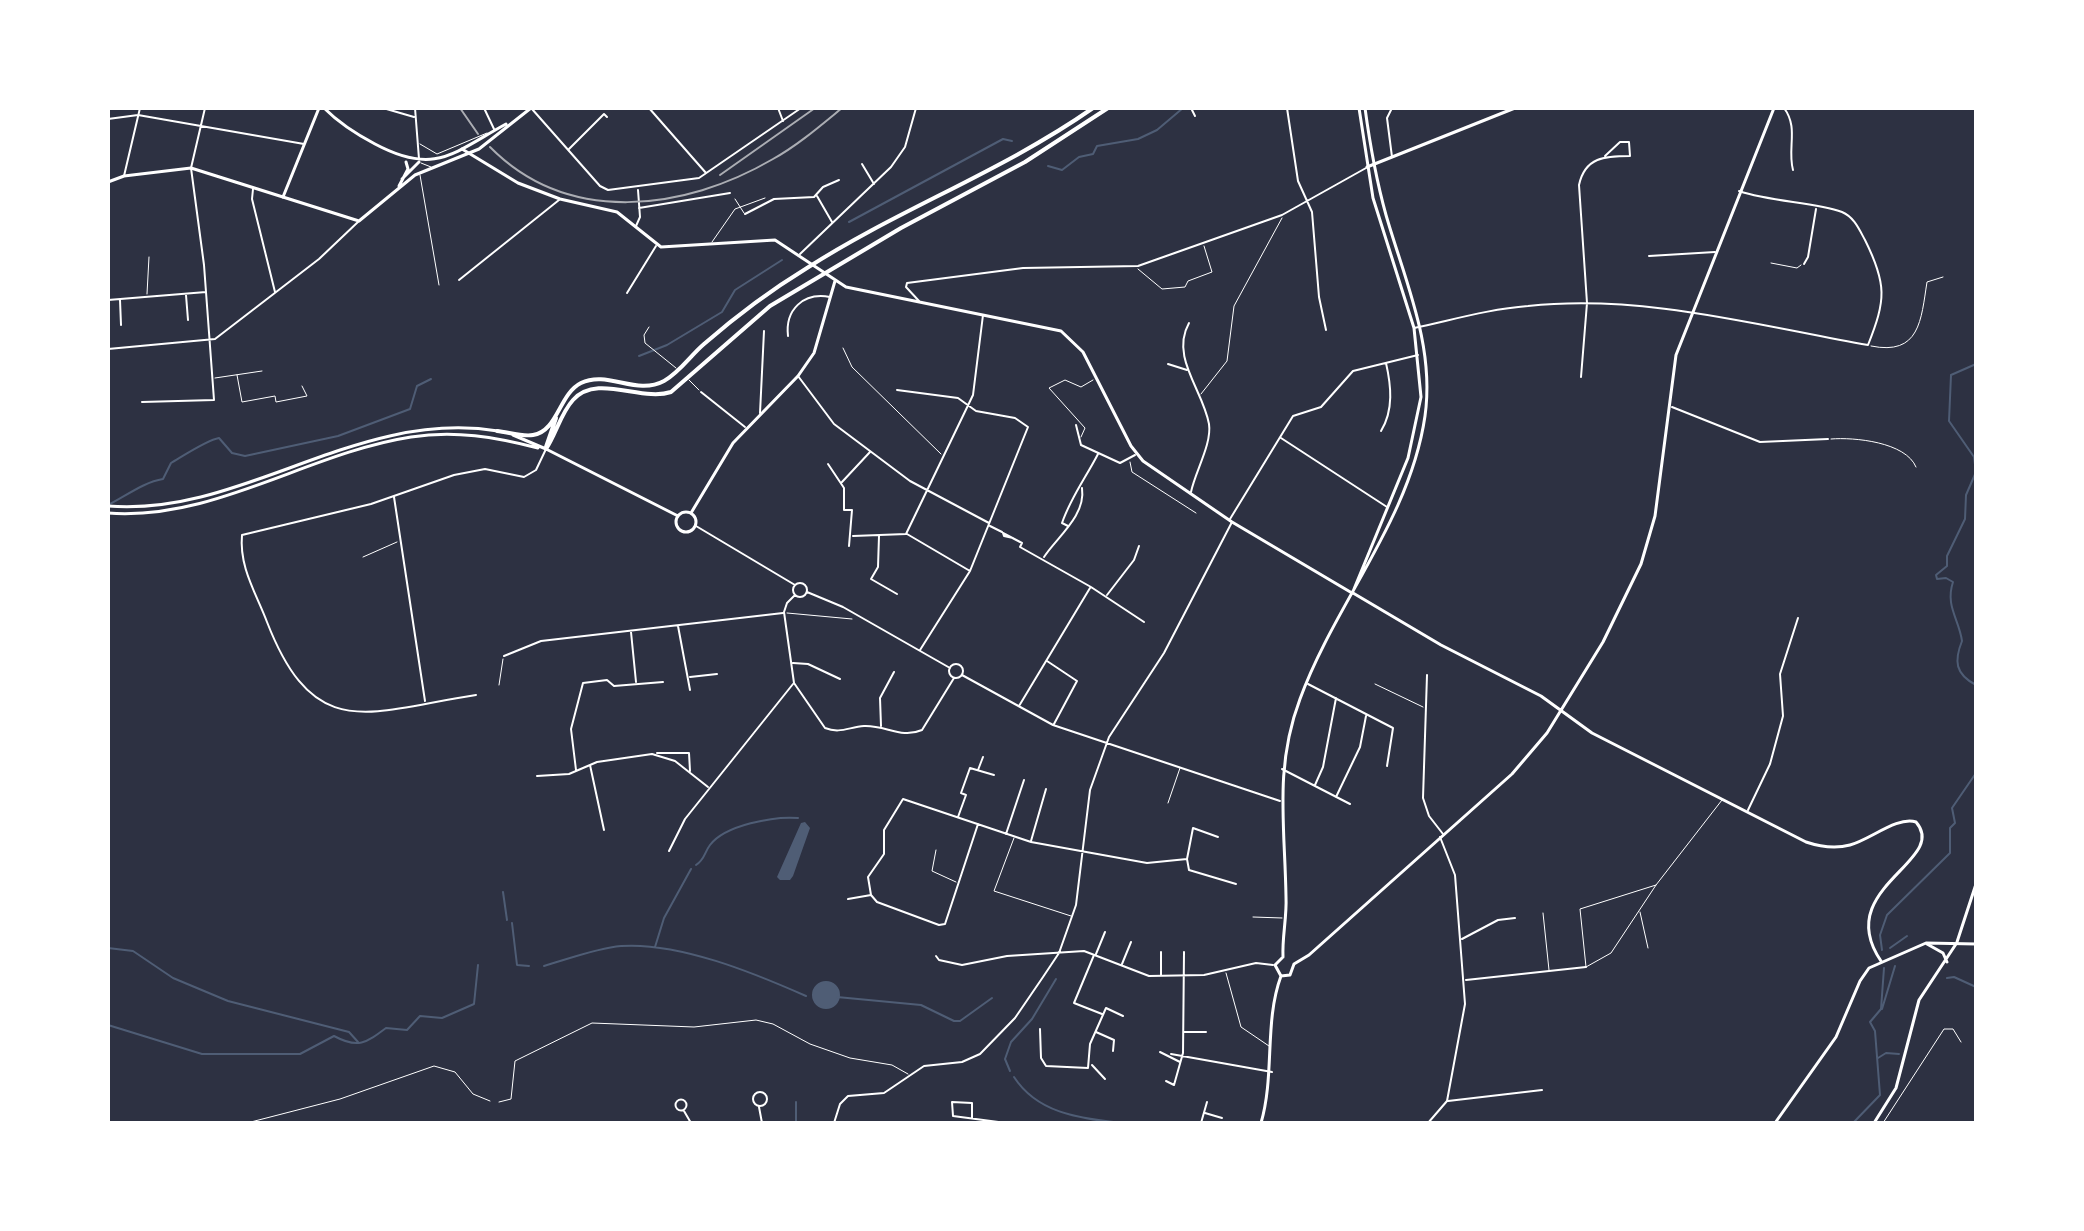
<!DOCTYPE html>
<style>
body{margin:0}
#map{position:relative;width:2084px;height:1231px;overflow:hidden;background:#2d3142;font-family:"DM Sans",sans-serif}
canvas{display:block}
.frame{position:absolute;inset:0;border:110px solid #fff;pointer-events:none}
</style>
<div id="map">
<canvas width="2084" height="1231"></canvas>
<div class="frame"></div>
</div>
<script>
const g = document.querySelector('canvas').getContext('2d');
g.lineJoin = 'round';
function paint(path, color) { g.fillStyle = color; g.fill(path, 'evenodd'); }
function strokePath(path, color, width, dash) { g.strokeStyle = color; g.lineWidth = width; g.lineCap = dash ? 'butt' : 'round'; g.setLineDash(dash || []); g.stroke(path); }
paint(new Path2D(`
 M805,822L810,828L793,876L790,880H780L777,877L801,823Z
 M812 995a14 14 0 1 1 28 0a14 14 0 1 1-28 0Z`), '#4f5d75');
strokePath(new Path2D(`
 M1048,166L1062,170L1079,157L1093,154L1097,146L1138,139L1157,130L1183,108
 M849,222L1003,139L1012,141
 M639,356L667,345L722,312L735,290L782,260
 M1976,364L1951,375L1949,421L1974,457L1976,472L1966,495L1965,519L1947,556V566L1936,575L1937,579L1946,578L1953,582C1945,606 1959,619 1962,641C1954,661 1955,674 1976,685
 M108,505C126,496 144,482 163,479L171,463C183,456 207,440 219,438L232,453L245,456L338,436L410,409L417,386L431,379
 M696,865C705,859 704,853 710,845C725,825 774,816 798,818
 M503,892L507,920
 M512,923L517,965L529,966
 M655,947L664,918L691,869
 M108,948L133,951L173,978L228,1001L349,1032L358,1042
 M1890,948L1907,936
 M1882,950L1880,935L1887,915L1950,853V828L1955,823L1952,808L1976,773
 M544,966C565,960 597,948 621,946C679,942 754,973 806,996
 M1947,978L1954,977L1976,987
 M837,997L921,1005L954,1021H960L992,998
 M1882,1009L1895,966
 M108,1025L202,1054H300L334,1036C358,1049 366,1043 386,1028L407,1030L420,1016L442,1018L474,1004L478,965
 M1878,1058L1886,1053L1899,1054
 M1010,1071L1005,1059L1011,1042L1032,1019L1056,979
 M1014,1077C1038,1114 1080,1118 1121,1123
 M796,1102V1123
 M1853,1123L1880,1095L1875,1031L1870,1022L1881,1009L1884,968`), '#4f5d75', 2);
strokePath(new Path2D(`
 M420,144L437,154L487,133
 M421,163L431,167
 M420,175L439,285
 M735,199L744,213
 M712,242L735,209L765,198
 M1771,263L1797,268L1801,265
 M1138,269L1162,289L1185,287L1188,281L1212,272L1204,246
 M147,294L149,257
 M649,327L644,335L645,343L676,368
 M1871,346C1920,356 1921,320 1927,282L1943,277
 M843,348L852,367L941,454
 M237,375L242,402L275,396L276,402L307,396L302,386
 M215,378L262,371
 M689,380L699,390
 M1201,394L1227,361L1234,306L1282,218
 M1081,437L1085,428L1049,388L1065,380L1081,387L1093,380
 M1831,439C1854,437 1906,442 1916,467
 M1130,462L1132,472L1196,513
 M363,557L397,542
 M787,613L852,619
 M1375,684L1423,707
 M499,685L503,659
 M1168,803L1180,768
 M1014,838L994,891L1071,916
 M936,850L932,871L956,882
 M1656,885L1580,909L1586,967L1611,953L1656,885L1722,800
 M1640,912L1648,948
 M1543,913L1549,970
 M1253,917L1282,918
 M1226,973L1241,1027L1269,1046
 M499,1102L511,1099L515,1061L592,1023L694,1027L756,1020L773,1024L810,1044L850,1058L892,1065L908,1074
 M247,1123L340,1099L434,1066L455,1072L473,1094L490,1101
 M1883,1123L1944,1029H1953L1961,1042`), '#fff', 1);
strokePath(new Path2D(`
 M383,108L414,117
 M415,108L419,159
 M484,108L494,129
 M649,108L706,173
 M778,108L783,121
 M1191,108L1195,116
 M1287,108L1298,181L1312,212L1319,297L1326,330
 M1392,108L1387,118L1392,157
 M1784,108C1799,128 1787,148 1793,170
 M532,109L600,186L608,190L699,178L801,108
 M108,119L138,115L304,144
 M569,149L604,114L607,117
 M862,164L874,184
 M124,176L140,108
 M253,189L252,199L275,292
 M817,196L832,222
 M639,208L730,193
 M745,214L774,199L814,197L823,187L839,180
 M636,226L640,217L638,190
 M800,254L891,167L905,147L916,108
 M1649,256L1715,252
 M1804,264L1808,257L1816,209
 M459,280L559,200
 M627,293L656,246
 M186,295L188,320
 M108,300L206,292
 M120,300L121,325
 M919,301L906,287L907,283L1023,268L1138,266L1282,215L1366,168
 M1189,323C1170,357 1203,390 1209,424C1212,444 1195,472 1191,492
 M1414,328C1452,320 1489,309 1528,306C1644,294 1755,325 1868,345C1886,300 1887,284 1865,240C1859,229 1854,217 1842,212C1815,202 1771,202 1739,191
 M788,336C785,310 803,292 830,297
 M108,349L215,339L319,259L359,221
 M1168,364L1187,370
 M798,376L834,424L910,481L989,523
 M1581,377L1587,303L1579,185C1585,157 1605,156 1630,156L1629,142H1620L1605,156
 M897,390L958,398L976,411L1015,418L1028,427L970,571L920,650
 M701,392L745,427
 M142,402L214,400L204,265L191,168L205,108
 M1672,407L1760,442L1828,439
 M760,413L764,331
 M1076,425L1081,445L1120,463L1135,455
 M1381,431C1394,410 1391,385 1386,363
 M1281,438L1387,507
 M828,464L844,488V510H852L849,546
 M842,482L870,452
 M394,497L425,701
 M1230,519L1293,416L1321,407L1353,371L1418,355
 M696,526L795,585
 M990,526L1002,532
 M1068,526L1062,523C1071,497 1085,479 1098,454
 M906,534L973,395L983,315
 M907,534L970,571
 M853,536L906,534
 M879,536L878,567L871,579L897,594
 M1013,538L1004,536L1003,533L1022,543L1020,547L1091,587L1144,622
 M1044,557C1057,537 1086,516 1082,488
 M793 590a7 7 0 1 1 14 0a7 7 0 1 1-14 0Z
 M807,592L843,607L950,668
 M795,595L787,603L784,612L794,683L825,728C840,734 849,727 864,726C886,725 901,739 922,730L954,678
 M1107,595L1134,560L1139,546
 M678,626L690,690
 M631,632L636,682
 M504,656L541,641L783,613
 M1047,661L1077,681L1054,724
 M793,663L808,664L840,679
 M949 671a7 7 0 1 1 14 0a7 7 0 1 1-14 0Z
 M962,675L1053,725L1280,801
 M1427,675L1423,798L1429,816L1443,834
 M690,677L717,674
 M1308,684L1393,728L1387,766
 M476,695C369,711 315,745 267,622C256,593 239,567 242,535L371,504L454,475L485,469L524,477L536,470L546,449
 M1019,706L1090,588
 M881,726L880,698L894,672
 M657,753H689L690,771
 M590,765L604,830
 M1282,769L1350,804
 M576,770L571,729L583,683L607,680L614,686L663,682
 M978,770L983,757
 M537,776L569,774L597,762L652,754L675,761L708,787
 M1315,785L1323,767L1336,698
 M1336,797L1360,747L1366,716
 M1748,810L1770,764L1783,716L1780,674L1798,618
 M958,817L966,795L961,793L970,768L994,775
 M978,824L945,924L939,925L877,902L871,895L868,877L884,854V830L903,799L1031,842L1147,863L1187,859L1189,870L1236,884
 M1006,834L1024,780
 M1031,841L1046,789
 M669,851L685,819L793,684
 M1187,859L1193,828L1218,837
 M848,899L871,895
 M1462,939L1498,920L1515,918
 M1096,954L1105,932
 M1094,955L1074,1003L1102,1014
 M936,956L939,960L962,965L1007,956L1084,951L1149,976L1204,975L1256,963L1273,965
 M1122,964L1131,942
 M1161,975V952
 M1466,980L1586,967
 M1040,1029L1041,1058L1046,1066L1088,1068L1090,1044L1106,1008L1123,1016
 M1096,1032L1114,1040L1113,1051
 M1184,1032H1206
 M1160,1052L1180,1062
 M1171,1054L1272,1072
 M1092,1065L1105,1079
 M1166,1081L1174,1085L1183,1053L1184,952
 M753 1099a7 7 0 1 1 14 0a7 7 0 1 1-14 0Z
 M675.5 1105a5.5 5.5 0 1 1 11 0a5.5 5.5 0 1 1-11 0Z
 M1448,1101L1542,1090
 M759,1107L762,1123
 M684,1111L691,1123
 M1205,1113L1222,1118
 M972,1118V1103L952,1102L953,1116L1006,1123
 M834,1123L840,1104L848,1096L884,1093L924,1066L962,1062L980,1054L1015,1018L1043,977L1059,953L1076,905L1090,790L1109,737L1164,653L1232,522
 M1201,1123L1207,1102
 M1428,1123L1447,1101L1465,1004L1455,875L1440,837`), '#fff', 2);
strokePath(new Path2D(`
 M462,149L518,183L560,199L617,212L661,247L775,240L846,287L1061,331L1083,352L1131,446L1143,461L1232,522L1352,593
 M1367,167L1515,108
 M283,197L319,108
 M546,449L678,516
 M676 522a10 10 0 1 1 20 0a10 10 0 1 1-20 0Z
 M691,513L733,443L798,376L814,353L835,281
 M1976,564V586
 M1957,942L1976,884`), '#fff', 3);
strokePath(new Path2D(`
 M324,108C340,124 356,134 375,144C435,176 453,153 506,124
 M402,179L419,162
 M108,182L124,176L191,168L359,221L415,175L479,149L531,108
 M399,186L408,169L406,162
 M1354,589L1408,458L1421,397L1414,328L1373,198L1359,108
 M1353,593L1441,645L1541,696L1592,733L1806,842C1821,847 1835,849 1850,845C1870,840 1897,816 1916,822C1950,861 1831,888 1881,961
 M1927,944L1943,953L1947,962
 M1283,957C1282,937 1287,917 1286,897C1285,826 1274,768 1300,699C1335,603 1410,520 1425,416C1435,346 1405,281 1386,215C1376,179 1370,145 1365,108
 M1281,976L1290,975L1294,964L1309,955L1512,774L1547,733L1603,642L1641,564L1655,516L1676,355L1774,108
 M1281,976L1275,965L1282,958
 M1261,1123C1275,1075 1264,1022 1281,976
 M1874,1123L1896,1088L1919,1000L1956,944`), '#fff', 3);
strokePath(new Path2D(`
 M513,435L546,449
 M108,506C243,517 356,408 498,431
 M108,513C214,521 308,453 411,437C455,430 495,437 538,448
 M1775,1123L1836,1037L1860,981L1869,968L1926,943L1976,944`), '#fff', 3);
strokePath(new Path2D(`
 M497,431C508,432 522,437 533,435C558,431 559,394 581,383C608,370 636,396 664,381C680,372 690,356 704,344C735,317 771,290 807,268C899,209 1003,171 1093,108
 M546,447L556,418
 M546,449C556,434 561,413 573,400C597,373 641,402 671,392L770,306L901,228L1025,162L1108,108`), '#fff', 4);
strokePath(new Path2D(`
 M460,108L478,134
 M490,147C568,226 684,211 773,159C798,145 820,126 842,108
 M720,175L815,108`), '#abadb3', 2);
</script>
